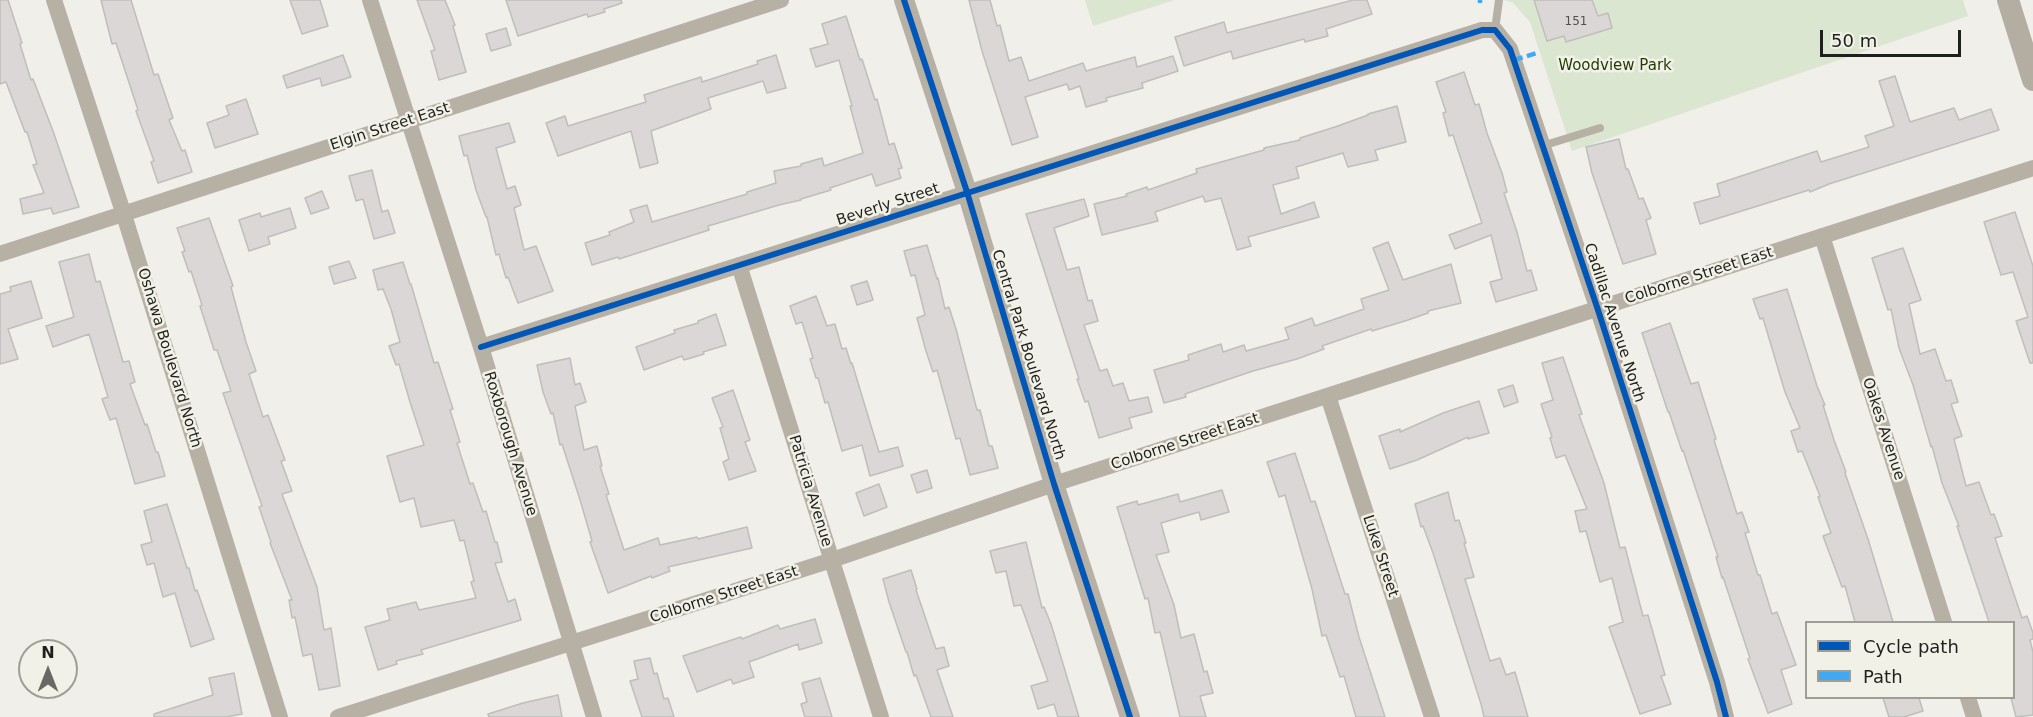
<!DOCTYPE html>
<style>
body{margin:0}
#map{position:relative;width:2033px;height:717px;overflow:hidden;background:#f0efea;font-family:"DejaVu Sans",sans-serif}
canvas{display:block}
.legend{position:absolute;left:1805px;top:621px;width:210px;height:78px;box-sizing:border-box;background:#f2f1e8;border:2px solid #9e9d96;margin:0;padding:8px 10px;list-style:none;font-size:18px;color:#1f1f1c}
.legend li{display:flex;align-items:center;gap:12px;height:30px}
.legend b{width:30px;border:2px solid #9e9d96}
.north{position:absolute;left:18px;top:639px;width:60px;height:60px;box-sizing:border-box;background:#f2f1e8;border:2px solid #9e9d96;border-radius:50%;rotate:0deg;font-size:16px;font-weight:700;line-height:24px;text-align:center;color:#1f1f1c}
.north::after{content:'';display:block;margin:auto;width:21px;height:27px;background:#686864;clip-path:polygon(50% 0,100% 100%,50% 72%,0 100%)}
.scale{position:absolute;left:1820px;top:30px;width:141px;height:27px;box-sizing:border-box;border:3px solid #1f1f1c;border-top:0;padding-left:8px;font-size:18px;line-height:21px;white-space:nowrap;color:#1f1f1c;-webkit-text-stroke:4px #f2f1e8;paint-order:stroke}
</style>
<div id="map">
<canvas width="2033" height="717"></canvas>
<ul class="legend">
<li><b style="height:8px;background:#0057b8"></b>Cycle path</li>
<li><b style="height:8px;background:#3fa9f5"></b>Path</li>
</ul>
<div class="north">N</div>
<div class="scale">50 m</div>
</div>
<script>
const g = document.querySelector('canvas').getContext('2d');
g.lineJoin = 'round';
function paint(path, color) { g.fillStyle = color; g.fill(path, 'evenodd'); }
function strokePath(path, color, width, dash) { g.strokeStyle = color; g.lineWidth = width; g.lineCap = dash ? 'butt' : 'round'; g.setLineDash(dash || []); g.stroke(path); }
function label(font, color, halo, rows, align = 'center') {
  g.font = font + ' "DejaVu Sans",sans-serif'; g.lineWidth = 5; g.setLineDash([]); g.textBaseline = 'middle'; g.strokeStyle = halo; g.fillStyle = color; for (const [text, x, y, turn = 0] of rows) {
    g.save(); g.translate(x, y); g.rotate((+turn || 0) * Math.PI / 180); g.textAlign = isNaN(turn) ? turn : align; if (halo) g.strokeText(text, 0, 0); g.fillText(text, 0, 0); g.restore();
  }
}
paint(new Path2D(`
 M1085,0H1175L1093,26Z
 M1504,0H1963L1968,16L1572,151L1530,22L1513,3Z`), '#dbe6d1');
const building = new Path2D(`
 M0,0H8L22,43L20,44L31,80L33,79L53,131L79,207L53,214L51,208L23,214L20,199L44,193L33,165L37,164L27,132H25L6,82L0,84Z
 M101,0H131L154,75L158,74L173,118L169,120L182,151L185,150L192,172L158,183L151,162L154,161L136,111L138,110L116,43L112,44Z
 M290,0H320L328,26L302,34Z
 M417,0H445L455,25L453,26L466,72L439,80L431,51L435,50Z
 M506,0H621L622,3L604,9L605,12L588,17L587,14L518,36Z
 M969,0H990L997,26L1000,25L1009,61L1021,57L1029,81L1083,63L1086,71L1135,57L1137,67L1173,56L1178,71L1142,83L1143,88L1106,98L1107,101L1086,107L1080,86L1069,90L1067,84L1025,97L1038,137L1012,145L982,51Z
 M1353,0H1367L1372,14L1326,29L1328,36L1305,42L1304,39L1233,59L1231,51L1184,66L1175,37L1224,22L1227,33Z
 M1534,0H1592L1598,16L1608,13L1612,28L1566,42L1564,36L1547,41Z
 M846,16L860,60L862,59L875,100L877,99L889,145L894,143L902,168L898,169L901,178L876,186L872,174L830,188L831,190L801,199V200L779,205L708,226L709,230L619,259L618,257L592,265L585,243L610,235L609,232L634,222L630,210L647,205L652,222L747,194V192L776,183L774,171L801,166V164L822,158L824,166L863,153L850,106H852L839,60L816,67L810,49L828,44L822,24Z
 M506,28L511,45L491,51L486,34Z
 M343,55L351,77L322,86L320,78L287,88L283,76Z
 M776,55L786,88L767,93L763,81L708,98L711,109L651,131L658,163L640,168L631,131L558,156L546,123L565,116L568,126L646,102L644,95L701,77L702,82L758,64L757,61Z
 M1464,72L1475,105L1479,104L1487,133L1502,173L1507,192L1504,193L1517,232L1527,271L1531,270L1537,290L1496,302L1490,282L1502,279L1491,235L1455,249L1449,235L1482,223L1453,135L1449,136L1443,113L1446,112L1436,82Z
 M1895,76L1910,122L1954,108L1959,120L1991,109L1999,130L1829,184L1810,192L1809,190L1700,224L1694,203L1720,196L1717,184L1817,151L1821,162L1869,147L1865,136L1894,126L1879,81Z
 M246,99L258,134L215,148L207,123L229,115L226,106Z
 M1397,106L1406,142L1375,150L1378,160L1348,167L1343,153L1296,167L1299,178L1273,185L1281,214L1314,202L1319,217L1248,237L1251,246L1237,250L1221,198L1205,202L1203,196L1155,212L1158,221L1102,235L1094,204L1127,196L1126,194L1147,187L1148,190L1197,173L1196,169L1264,150V148L1300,140V138L1335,127L1368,115V114Z
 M509,123L515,142L496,148L507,189L515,186L521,205L514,208L524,250L536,246L553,291L518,303L508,277L506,278L499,254L496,255L487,217H486L476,190L467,155L464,156L459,136Z
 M1619,139L1626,169H1628L1639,199L1643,198L1651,218L1646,220L1656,254L1623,264L1592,173L1586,147Z
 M372,170L382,212L388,210L395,233L374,239L363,199L356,201L349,176Z
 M322,191L329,208L311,214L305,198Z
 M1084,199L1089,216L1054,228L1067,270L1079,267L1088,301L1092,300L1098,321L1084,325L1100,371L1107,369L1113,386L1123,383L1129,401L1148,397L1152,412L1129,418L1132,428L1099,438L1088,401L1085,402L1077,379H1079L1026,214Z
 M290,208L296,228L268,237L270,244L249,251L239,220L260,213L261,217Z
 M2015,212L2033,266V363H2030L2016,321L2028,317L2013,272L2001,275L1984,222Z
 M209,218L233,286L231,287L246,342L256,371L249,374L263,417L268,415L285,460L281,461L292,491L282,494L317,587L324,630L331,628L340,686L319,690L312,654L303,656L295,617L292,618L289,600H292L270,543L271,542L259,507L262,506L223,393L231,391L217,350H214L200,306L202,305L191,271L189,272L182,252L185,251L177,228Z
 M1388,242L1403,280L1451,264L1461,303L1428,311V313L1408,320L1372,331L1371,329L1322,346L1324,349L1297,359L1253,371L1185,394L1186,397L1164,403L1154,370L1189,360L1188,355L1221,344L1223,352L1244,345L1246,351L1289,339L1285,328L1312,318L1315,326L1364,309L1361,299L1389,290L1373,248Z
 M927,245L937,279L938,278L945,309L949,307L956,329L977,410H980L989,446H992L998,468L970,475L960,438L956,439L937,370L933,372L926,351L917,318L925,315L915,275L911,276L904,251Z
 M1903,248L1921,300L1909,304L1920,354L1935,349L1946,381L1951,380L1958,402L1951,404L1962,436L1954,439L1966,486L1979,482L1991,515L1994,514L2002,536L1995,538L2022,618L2027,616L2033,633V639L2030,640L2033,652V715L2016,717L2011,698H2013V622H1989L1957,526H1959L1942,483L1932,446L1931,447L1913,385L1899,348L1891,309L1888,310L1872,258Z
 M89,254L96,282L100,281L123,362L129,361L135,382L130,384L145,425L147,424L156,452H158L165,476L135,484L116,418L110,420L102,399L108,397L89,334L53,347L46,326L74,317L59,262Z
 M349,261L356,278L334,284L329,267Z
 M403,262L410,284H411L434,363L438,362L453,409L450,410L460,442L457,443L470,484L473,483L483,512L486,511L495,542H497L502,562L495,563L508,602L515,599L521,620L421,650L423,654L396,661L397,664L378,670L365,627L390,620L387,609L416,602L419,610L476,598L471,582L474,581L464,540L460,541L454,520L421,527L414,498L400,502L387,456L424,445L410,402L399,364L396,365L389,346L400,342L391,309L383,289L378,290L373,270Z
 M31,281L42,318L8,329L18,359L0,364V294L11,291L10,287Z
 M867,281L873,300L857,305L851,286Z
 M1787,289L1817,386L1825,405H1823L1834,440L1846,472L1845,473L1868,539L1893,622H1855L1845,586L1842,587L1823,536L1831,533L1818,497L1820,496L1802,451L1798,452L1791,431L1800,428L1785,392L1763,318L1760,319L1753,299Z
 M816,296L827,326L835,324L842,349L846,348L851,364L852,363L879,452L898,447L903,466L870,476L862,445L842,451L828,402L825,403L818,378H816L810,359L813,358L802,322L796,324L790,306Z
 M716,314L726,345L703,352L704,354L684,360L682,356L644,370L636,347L675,333L674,330L698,323V321Z
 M1670,323L1691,384L1698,382L1716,439L1714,440L1737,514L1742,512L1749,532L1745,533L1758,575H1760L1772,614L1777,612L1796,665L1781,670L1792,704L1768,713L1748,659L1750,658L1723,577L1722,578L1716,557H1718L1683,450L1682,451L1669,412H1668L1642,333Z
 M1563,357L1582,414L1579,415L1604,483L1620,548L1625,547L1643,616L1648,615L1665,675L1661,676L1671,704L1640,714L1609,627L1623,622L1612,578L1600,582L1586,531L1580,532L1575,511L1587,509L1565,455L1556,458L1550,438L1552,437L1541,404L1553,400L1542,363Z
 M570,358L575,385L580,383L586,402L575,406L584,450L597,446L602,466H600L609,494L606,495L624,550L658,538L660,545L697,537L698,539L747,527L752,548L668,567L670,571L652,578L651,576L608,593L590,542L592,541L581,503L562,444L560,445L553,413L551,414L543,392L537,365Z
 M1513,385L1518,402L1504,407L1498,390Z
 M733,390L750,440L745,442L756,471L729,480L723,462L729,459L720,428L723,427L712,398Z
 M1479,401L1489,433L1468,439V437L1417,460L1390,469L1379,436L1400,429V432L1443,413Z
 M1295,453L1311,502L1315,501L1345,594H1348L1359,637L1385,717H1356L1344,676L1340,677L1326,635L1322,636L1312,589L1285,495L1279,497L1267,462Z
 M927,470L932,488L917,493L911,475Z
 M879,484L887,507L864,516L856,493Z
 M1222,490L1229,512L1201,520L1199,512L1161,523L1169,552L1156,555L1174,605L1181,638L1194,634L1204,672L1207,671L1213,693L1200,696L1206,717H1180L1160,632L1155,633L1148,598L1145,599L1117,507L1137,501L1138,505L1178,494L1180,502Z
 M1448,492L1455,521L1459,520L1466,543H1464L1474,577L1465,579L1490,661L1500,658L1506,675L1515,672L1528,717H1484L1481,704L1433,553L1423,526L1421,527L1415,504Z
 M167,504L187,568H189L195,591L197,590L214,639L191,647L175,593L163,597L154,563L147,565L141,545L152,542L144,511Z
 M1026,542L1042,608L1044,607L1051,624L1079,717H1058L1054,704L1038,709L1031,686L1048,681L1021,605L1014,606L1006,571L996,573L990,551Z
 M911,570L917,589L916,590L936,649L944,647L949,666L937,670L953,717H931L916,675L914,676L907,652H906L889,602L883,579Z
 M815,619L822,643L799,650L798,644L749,662L754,677L733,684L731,679L697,692L683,656L741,637L742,639L778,625L780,629Z
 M650,658L654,674L657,673L664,699L668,698L674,717H642L630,681L638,679L634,661Z
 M234,673L242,714L226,717H154V714L213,695L209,678Z
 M820,678L832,717H805L801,704L807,702L802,683Z
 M558,695L562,717H489L488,714L523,703Z
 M1883,698H1919L1923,711L1904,717H1889Z`);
paint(building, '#dad7d6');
strokePath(building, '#c0bebc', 1.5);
strokePath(new Path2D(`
 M1495,30L1499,0
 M1542,146L1600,128`), '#b7b0a4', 8);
strokePath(new Path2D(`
 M54,0L124,215L280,717
 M370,0L481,347L594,717
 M1822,236L1944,622
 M0,254L781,0
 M739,265L881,717
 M481,347L1482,30H1495L1510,49L1598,310L1717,682L1726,717
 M1328,396L1432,717
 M1968,698L1974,717
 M338,717L832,560L1054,484L2033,168`), '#b7b0a4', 16);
strokePath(new Path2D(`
 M904,0L967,192L1054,484L1130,717`), '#b7b0a4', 20);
strokePath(new Path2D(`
 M2008,0L2033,80`), '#b4aea2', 22);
strokePath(new Path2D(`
 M1480,0V3
 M1514,60L1537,53`), '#3fa9f5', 4.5, [9, 4.5]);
strokePath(new Path2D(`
 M904,0L967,192L1054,484L1130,717
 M481,347L1482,30H1495L1510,49L1598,310L1717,682L1726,717`), '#0057b8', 6);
label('12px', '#51504e', null, [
 ["151",1576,22]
]);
label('15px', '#1e3b01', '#f2f1e8', [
 ["Woodview Park",1615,66]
]);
label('15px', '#1f1f1c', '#f2f1e8', [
 ["Elgin Street East",390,127,-18],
 ["Beverly Street",888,205,-18],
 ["Colborne Street East",1699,276,-18],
 ["Cadillac Avenue North",1614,323,72],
 ["Central Park Boulevard North",1028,355,73],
 ["Oshawa Boulevard North",169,358,73],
 ["Oakes Avenue",1883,429,72],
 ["Colborne Street East",1185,442,-18],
 ["Roxborough Avenue",510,444,73],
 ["Patricia Avenue",810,491,73],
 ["Luke Street",1380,556,72],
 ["Colborne Street East",724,595,-18]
]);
</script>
